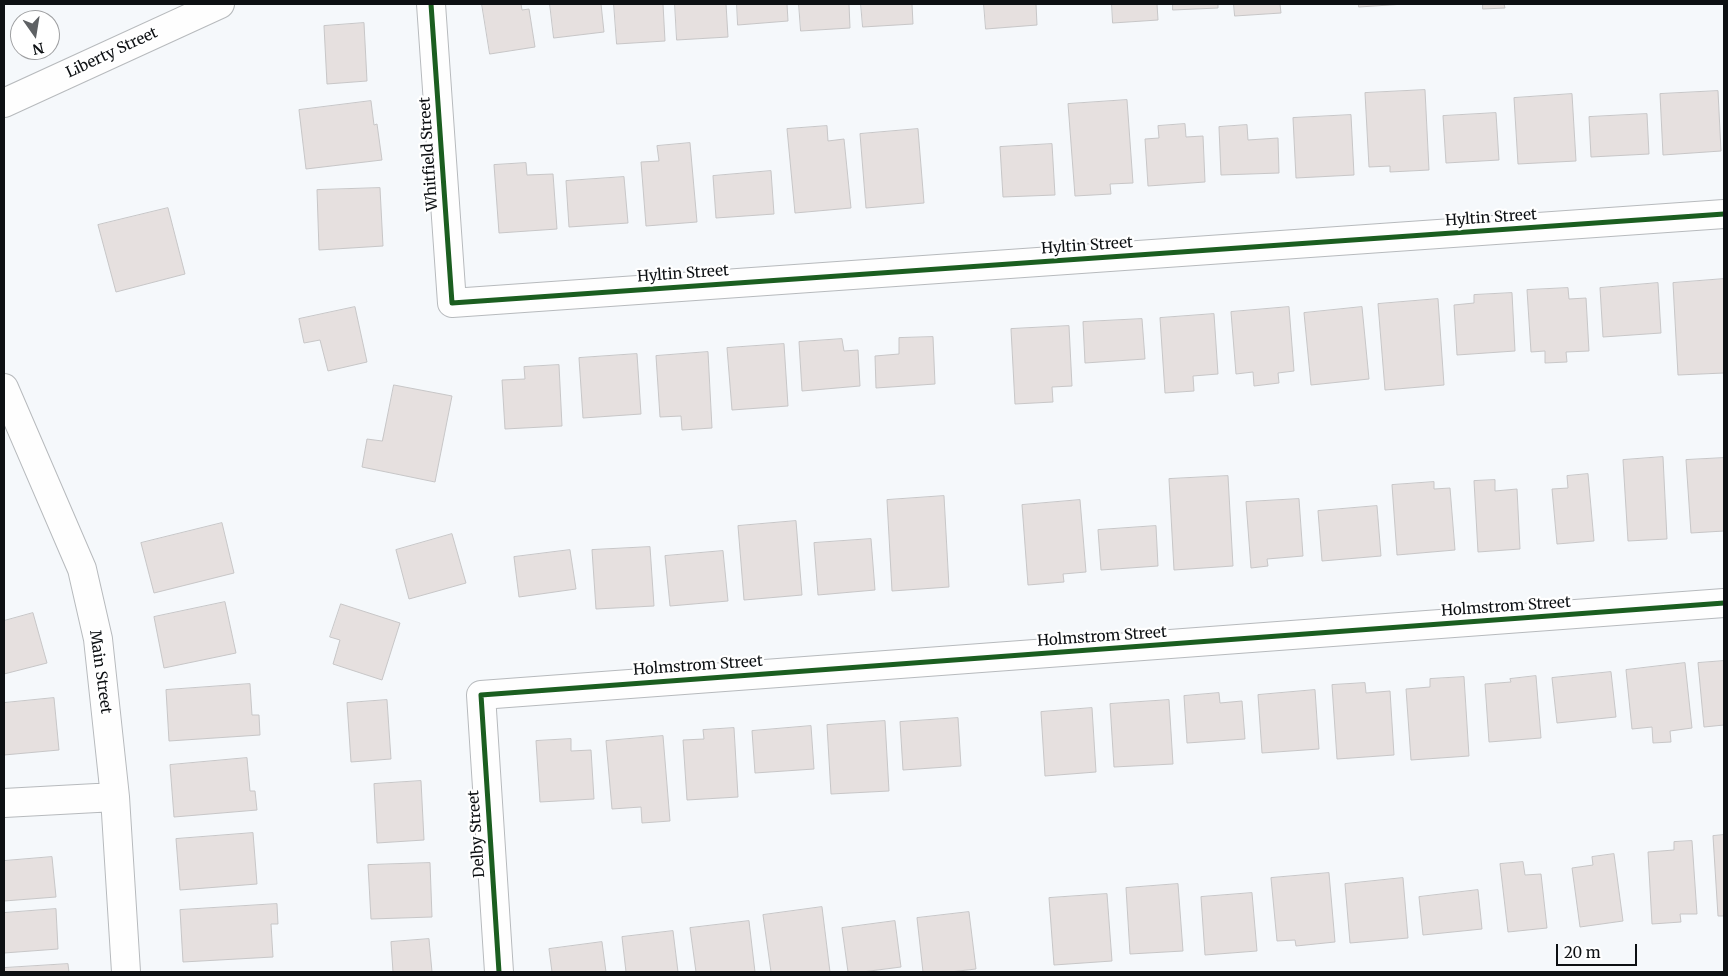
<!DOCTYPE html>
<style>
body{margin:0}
#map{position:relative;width:1728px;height:976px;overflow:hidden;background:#f5f8fb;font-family:Merriweather,serif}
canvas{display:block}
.frame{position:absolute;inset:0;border:5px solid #0d1013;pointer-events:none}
.north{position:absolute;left:10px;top:10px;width:50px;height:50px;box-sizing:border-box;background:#fff;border:1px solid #9e9fa1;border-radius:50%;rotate:167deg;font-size:14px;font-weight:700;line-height:20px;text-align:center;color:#0d1013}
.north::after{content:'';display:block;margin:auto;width:18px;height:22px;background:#5e6164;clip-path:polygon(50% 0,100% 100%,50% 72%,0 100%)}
.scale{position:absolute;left:1556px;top:944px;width:81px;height:22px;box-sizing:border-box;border:2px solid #0d1013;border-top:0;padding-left:6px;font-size:15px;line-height:18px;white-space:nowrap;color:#0d1013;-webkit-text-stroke:4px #fff;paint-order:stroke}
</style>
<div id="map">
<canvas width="1728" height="976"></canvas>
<div class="frame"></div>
<div class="north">N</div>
<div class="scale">20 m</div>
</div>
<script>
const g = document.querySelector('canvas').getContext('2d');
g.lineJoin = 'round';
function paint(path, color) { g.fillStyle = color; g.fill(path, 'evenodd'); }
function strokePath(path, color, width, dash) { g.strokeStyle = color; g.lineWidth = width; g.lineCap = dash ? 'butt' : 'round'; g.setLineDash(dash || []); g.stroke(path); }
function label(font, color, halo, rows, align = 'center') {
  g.font = font + ' Merriweather,serif'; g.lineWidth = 4.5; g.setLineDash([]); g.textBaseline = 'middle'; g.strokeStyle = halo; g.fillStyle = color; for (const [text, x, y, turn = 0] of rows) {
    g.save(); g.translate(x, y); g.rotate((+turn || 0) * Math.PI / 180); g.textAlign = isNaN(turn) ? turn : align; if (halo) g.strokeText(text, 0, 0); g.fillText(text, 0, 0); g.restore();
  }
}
const building = new Path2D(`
 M482,4H521L522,10L529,9L535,47L490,54Z
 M550,4H601L604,32L554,38Z
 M614,4H663L665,41L617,44Z
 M675,4H726L728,37L677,40Z
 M737,4H787L788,21L738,25Z
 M799,4H849L850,28L801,31Z
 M861,4H912L913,24L863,27Z
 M984,4H1036L1037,25L986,29Z
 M1112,4H1157L1158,20L1113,23Z
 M1173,4H1218V8L1173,10Z
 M1234,4H1280L1281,13L1235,16Z
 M1359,4H1405L1359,7Z
 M1483,4H1504L1505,8L1483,9Z
 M364,23L367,81L327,84L324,26Z
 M1425,90L1429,170L1390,172V166L1369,167L1365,93Z
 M1718,91L1721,151L1663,155L1660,94Z
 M1572,94L1576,161L1518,164L1514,98Z
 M1127,100L1133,183L1110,184L1111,194L1075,196L1068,104Z
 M371,101L374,125L377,124L382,160L306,169L299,110Z
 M1496,113L1499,160L1446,163L1443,116Z
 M1647,114L1649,154L1591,157L1589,117Z
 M1351,115L1354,175L1296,178L1293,118Z
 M1185,124L1186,137L1203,136L1205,182L1148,186L1145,139L1159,138L1158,126Z
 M1247,125L1248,140L1278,138L1279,173L1221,175L1219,127Z
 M827,126L828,141L844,139L851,208L795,213L787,129Z
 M918,129L924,203L866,208L860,134Z
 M690,143L697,222L646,226L641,162L659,161L657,146Z
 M1052,144L1055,195L1003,197L1000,147Z
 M526,163L527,175L553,174L557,229L499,233L494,165Z
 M771,171L774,214L716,218L713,176Z
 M624,177L628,223L569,227L566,181Z
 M380,188L383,246L319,250L317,190Z
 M168,208L185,274L116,292L98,225Z
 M1724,279V373L1678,375L1673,283Z
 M1658,283L1661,333L1603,337L1600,288Z
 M1568,288L1569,299L1586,298L1589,351L1566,352L1567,362L1545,363V351L1531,352L1527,290Z
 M1512,293L1515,351L1457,355L1454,305L1474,303V295Z
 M1438,299L1444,385L1385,390L1378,304Z
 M355,307L367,362L328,371L320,340L304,343L299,319Z
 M1289,307L1294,371L1278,373L1279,383L1254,386L1253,372L1236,374L1231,312Z
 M1362,307L1369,379L1311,385L1304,313Z
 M1214,314L1218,374L1193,376L1194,391L1165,393L1160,318Z
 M1142,319L1145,359L1085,363L1083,322Z
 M1069,326L1072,386L1052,387L1053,402L1015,404L1011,329Z
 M933,337L935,384L876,388L875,356L899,354V338Z
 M842,339L844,351L858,350L860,386L802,391L799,342Z
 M784,344L788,406L732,410L727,348Z
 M708,352L712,428L682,430L681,416L660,417L656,356Z
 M637,354L641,414L583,418L579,358Z
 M559,365L562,426L505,429L502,380L525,379L524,367Z
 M394,385L452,396L435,482L362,467L367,439L382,441Z
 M1663,457L1667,539L1628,541L1623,460Z
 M1724,458V531L1691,533L1686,460Z
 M1588,474L1594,541L1557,544L1552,489L1568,488L1567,476Z
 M1228,476L1233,566L1174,570L1169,479Z
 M1495,480V491L1517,489L1520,549L1478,552L1474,481Z
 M1434,482V489L1450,488L1455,550L1397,555L1392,485Z
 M944,496L949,587L892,591L887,500Z
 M1299,499L1303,556L1267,559L1268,566L1251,568L1246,502Z
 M1080,500L1086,572L1063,574L1064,582L1028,585L1022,505Z
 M1377,506L1381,556L1322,561L1318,511Z
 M796,521L802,595L744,600L738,526Z
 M222,523L234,573L154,593L141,543Z
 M1156,526L1158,566L1101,570L1098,530Z
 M452,534L466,583L409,599L396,550Z
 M871,539L875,590L818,595L814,543Z
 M650,547L654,606L596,609L592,550Z
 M570,550L576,589L519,597L514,557Z
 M723,551L728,601L670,606L665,556Z
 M225,602L236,653L164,668L154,617Z
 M341,604L400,623L382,680L333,664L340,640L330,637Z
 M33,613L47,663L4,674V621Z
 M1724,661V725L1704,727L1698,663Z
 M1685,663L1692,728L1670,731L1671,742L1653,743L1652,727L1632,729L1626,670Z
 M1611,672L1616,717L1557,723L1552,678Z
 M1536,676L1541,738L1489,742L1485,684L1511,682L1510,679Z
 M1464,677L1469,756L1411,760L1406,689L1430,687V679Z
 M1365,683L1366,693L1390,691L1394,755L1337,759L1332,685Z
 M250,684L252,715H259L260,735L169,741L166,690Z
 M1315,690L1319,749L1262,753L1258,695Z
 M1219,693L1220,703L1242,701L1245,739L1187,743L1184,696Z
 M54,698L59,750L4,755V703Z
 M387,700L391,759L351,762L347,703Z
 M1169,700L1173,764L1114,767L1110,704Z
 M1092,708L1096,772L1045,776L1041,712Z
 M958,718L961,766L903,770L900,722Z
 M885,721L889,791L831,794L827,725Z
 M811,726L814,769L755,773L752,731Z
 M734,728L738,797L687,800L683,740L704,739L703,730Z
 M663,736L670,821L642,823L641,807L612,809L606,741Z
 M571,739V751L591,750L594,799L540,802L536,741Z
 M247,758L250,791H255L257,810L174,817L170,765Z
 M421,781L424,840L377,843L374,784Z
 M253,833L257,884L180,890L176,839Z
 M1724,835V916H1718L1713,836Z
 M1692,841L1697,914H1680L1681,922L1652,924L1648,852L1674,850V842Z
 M1614,854L1623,921L1580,927L1572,868L1593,865L1592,857Z
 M52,857L56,897L4,901V861Z
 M1523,862L1525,875L1541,874L1547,928L1508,932L1500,864Z
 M430,863L432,917L371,919L368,865Z
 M1329,873L1335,942L1296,946L1295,940L1277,941L1271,878Z
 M1403,878L1408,938L1350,943L1345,884Z
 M1178,884L1183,951L1130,954L1126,888Z
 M1478,890L1482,929L1423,935L1419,897Z
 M1252,893L1257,951L1205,955L1201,897Z
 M1107,894L1112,961L1054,965L1049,898Z
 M277,904L278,924H271L273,957L183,962L180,910Z
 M822,907L830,972H771L763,915Z
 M56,909L58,949L4,953V913Z
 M969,912L976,969L950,972H923L917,918Z
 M749,921L755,972H696L690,928Z
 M895,921L901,967L862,972H848L842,928Z
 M673,931L678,972H626L622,937Z
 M429,939L432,972H393L391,942Z
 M602,942L606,972H552L549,949Z
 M68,964L69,972H4V968Z`);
paint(building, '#e6e0df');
strokePath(building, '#c7c6c7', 1);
const minor = new Path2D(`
 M431,4L452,303L1724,214
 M4,103L220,4
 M4,388L82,569L98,639L115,797L126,972
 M4,803L115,797
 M499,972L481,695L1724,603`);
strokePath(minor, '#b7babd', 30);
strokePath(minor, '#fefefe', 28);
strokePath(new Path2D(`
 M431,4L452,303L1724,214
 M499,972L481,695L1724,603`), '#1b5e20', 5);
label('15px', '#0d1013', '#fff', [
 ["Liberty Street",112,53,-25],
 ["Whitfield Street",429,154,-94],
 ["Hyltin Street",1491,218,-4],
 ["Hyltin Street",1087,246,-4],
 ["Hyltin Street",683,274,-4],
 ["Holmstrom Street",1506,607,-4],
 ["Holmstrom Street",1102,637,-4],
 ["Holmstrom Street",698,666,-4],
 ["Main Street",100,672,82],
 ["Delby Street",477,834,-94]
]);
</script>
